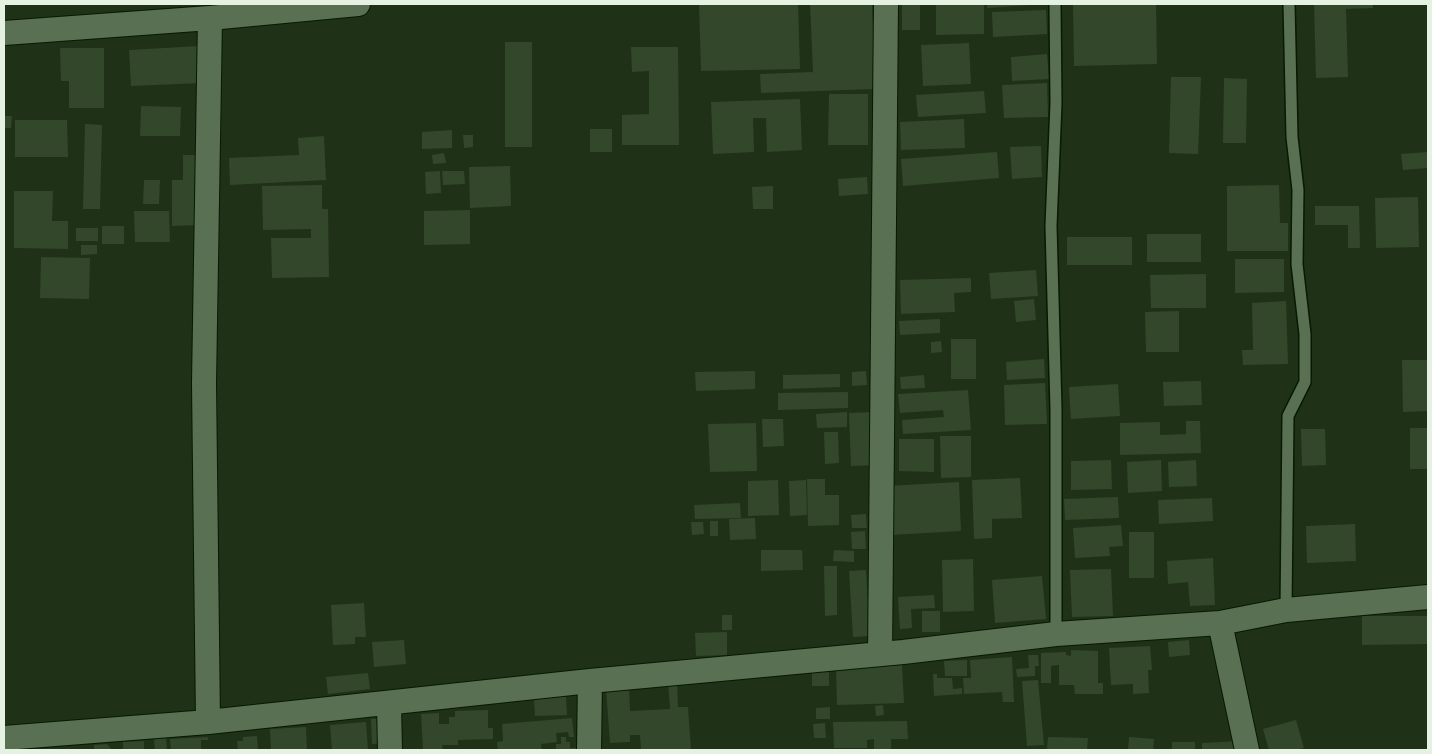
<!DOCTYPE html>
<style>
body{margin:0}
#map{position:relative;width:1432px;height:754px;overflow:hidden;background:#1f3217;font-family:Lato,sans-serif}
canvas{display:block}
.frame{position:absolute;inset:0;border:5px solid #e5f2e1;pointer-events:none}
</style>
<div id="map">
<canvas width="1432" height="754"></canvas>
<div class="frame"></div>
</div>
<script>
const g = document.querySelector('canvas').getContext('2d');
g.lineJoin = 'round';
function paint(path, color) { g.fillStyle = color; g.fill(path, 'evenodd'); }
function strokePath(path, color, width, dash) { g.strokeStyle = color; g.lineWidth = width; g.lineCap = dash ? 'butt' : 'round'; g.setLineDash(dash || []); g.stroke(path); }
paint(new Path2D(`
 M699,4H798L800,69L701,71Z
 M810,4H872L875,89L761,93L760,74L813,72Z
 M902,4H920V30H902Z
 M936,4H984V34L936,35Z
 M987,4H1030V5L987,8Z
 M1073,4H1156L1157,64L1074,66Z
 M1314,4H1373V8L1346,9L1348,77L1316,78Z
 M1046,10L1047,34L993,37L992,12Z
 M505,42H532V147H505Z
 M969,43L971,84L923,86L921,45Z
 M199,46L201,83L131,86L129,50Z
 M631,47H678L679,145H622V115L649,114V71L632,72Z
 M60,48H104V108H69V81H61Z
 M1047,54L1049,79L1012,81L1011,57Z
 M1171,77H1201L1198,154L1169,153Z
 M1224,78L1247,79L1246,143H1223Z
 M1047,83L1048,117L1004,118L1002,85Z
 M984,91L986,113L918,117L916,95Z
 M829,94H868V145H828Z
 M800,99L802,150L767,152L766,118H753L754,152L713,154L711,102Z
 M141,106L181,107L180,136H140Z
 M4,116H12L11,128H4Z
 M964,119L965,148L901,150L900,122Z
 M15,120H67L68,157H15Z
 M85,124L102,125L100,209H83Z
 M590,129H612V152H590Z
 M452,130V148L422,149V132Z
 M463,135H473V147L464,148Z
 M324,136L326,180L230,185L229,158L299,155L298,138Z
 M1041,146L1042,177L1012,179L1010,147Z
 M997,152L999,178L903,186L901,159Z
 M1428,152V168L1403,170L1401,154Z
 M444,153L446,163L433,164L432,155Z
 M183,155H199L200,225L172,226V180H183Z
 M510,166L511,206L470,208L469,167Z
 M440,171L441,193L426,194L425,172Z
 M442,171H464L465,184L443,185Z
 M867,177L868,194L839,196L838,179Z
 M144,180H160L159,204H143Z
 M322,185V209H328L329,277L272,278L271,238H311V229L263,230L262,186Z
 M1279,185L1280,223H1288V251H1227V186Z
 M773,186V209H753L752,187Z
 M14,191H53L52,221H68V249L14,248Z
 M1418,197L1419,247L1376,248L1375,198Z
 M1315,206H1359L1360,248H1348V225H1315Z
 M470,210V244L424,245V211Z
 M134,211H169L170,242H135Z
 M102,226H124V244H102Z
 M76,228H98V241H76Z
 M1147,234H1201V262H1147Z
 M1067,237H1132V265H1067Z
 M81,245H97V254L81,255Z
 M41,257L90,258L89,299L40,298Z
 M1235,259H1284V292L1235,293Z
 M1036,270L1038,296L991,299L989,273Z
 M1206,274V308H1151L1150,275Z
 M971,278V292L954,293L955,312L901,314L900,280Z
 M1034,299L1036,320L1016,322L1014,301Z
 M1286,301L1288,364L1243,365L1242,350H1253L1252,303Z
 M1179,311V352H1146L1145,312Z
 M940,319V333L900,335L899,321Z
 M951,339H976V379H951Z
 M941,341L942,352L931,353V342Z
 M1044,359L1045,378L1007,380L1006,362Z
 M1402,360H1428V411L1403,412Z
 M755,371V389L696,391L695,372Z
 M866,371L867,385L852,386V372Z
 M840,374V387L783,389V375Z
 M924,375L925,388L901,389L900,377Z
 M1201,381L1202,405L1164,406L1163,382Z
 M1045,383L1047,424L1005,425L1004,385Z
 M1118,384L1120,416L1071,419L1069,387Z
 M968,390L971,430L903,434L902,420L944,417L943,410L900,413L898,394Z
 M848,392V408L778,410V393Z
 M847,412V427L817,428L816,414Z
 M874,412L876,465L851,466L849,413Z
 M762,419H783L784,446L763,447Z
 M1186,421H1200L1201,453L1120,455V423L1160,422V435L1186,434Z
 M756,423L757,471L710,472L708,424Z
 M1410,428H1428V469H1410Z
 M1301,429H1325L1326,465L1302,466Z
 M824,432H838L839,463L825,464Z
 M940,436H971V477L941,478Z
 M899,439H934V472L899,471Z
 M1111,460L1112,489L1071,490V461Z
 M1161,460L1162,491L1128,493L1127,462Z
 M1196,460L1197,486L1169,487L1168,462Z
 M1020,478L1022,518L992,519V538L974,539L972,480Z
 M807,479H825V495H839V525L808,526Z
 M778,480L779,515L748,516V481Z
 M806,480L807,515L790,516L789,481Z
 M959,482L961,531L890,535L887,486Z
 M1118,497L1119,518L1065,520L1064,499Z
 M1212,498L1213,521L1159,524L1158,500Z
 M740,503L741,518L695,519L694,505Z
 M866,514L867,528H852L851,515Z
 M755,518L756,539L730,540L729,519Z
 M710,521H718V536H710Z
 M691,522H703L704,534L692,535Z
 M1355,524L1356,561L1307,563L1306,526Z
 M1121,525L1123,546L1109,547L1110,556L1075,558L1073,528Z
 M865,531L866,549H852L851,532Z
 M1129,532H1154V578H1129Z
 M761,550H802L803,570L761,571Z
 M834,550L854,551V562L833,561Z
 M1213,558L1215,605L1190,606L1188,582L1168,584L1167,561Z
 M973,559L974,611L943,612L942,560Z
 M824,566H837V615L825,616Z
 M1111,569L1113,616L1072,617L1070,570Z
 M866,570L870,636L853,637L849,571Z
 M1042,576L1046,619L995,623L992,580Z
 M934,595L935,608L911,609L912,628L900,629L898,597Z
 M364,603L366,637H355V644L333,645L331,605Z
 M922,611H940V632H922Z
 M722,615H732V630H722Z
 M1362,616H1428V644L1362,645Z
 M727,632V655L696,656L695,633Z
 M404,640L406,664L374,667L372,642Z
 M1189,640L1190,655L1169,657L1168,642Z
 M1150,646L1152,670H1148L1149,693L1133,694V684L1111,685L1109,648Z
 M1071,650L1098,651V683H1103V694H1075L1074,685H1059V665L1051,666V683H1041V653L1066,652V655L1071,656Z
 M1028,655H1038L1039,666H1035V676L1017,677L1016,669L1029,668Z
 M1012,657L1014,702H1003L1002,692L964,694L963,678H971L970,660Z
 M967,660V676H945L944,661Z
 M902,665L904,703L837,705L836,668Z
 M829,669V686H812V670Z
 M368,673L370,689L328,694L326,677Z
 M933,674H937V678H952L953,689L962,688V694L934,696Z
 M1038,680L1044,745L1027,746L1022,681Z
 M668,682H677L678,707H688L691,750H641L640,735H630V742L610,743L606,689L629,688L630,711L670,709Z
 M566,696L567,715L535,716L534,698Z
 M883,705L884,715L876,716L875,706Z
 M830,707V719H816V708Z
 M488,710V728H493V739L458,740V745H442L443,750L423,749L421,714L439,713V724H449V717H455V711Z
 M386,718L387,743L372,744L371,719Z
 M572,718L574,737H569L568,732L556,733L557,742L541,744L542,750H498L497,742L503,741L502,724Z
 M1296,720L1304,748L1296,750H1269L1263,729Z
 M907,721L908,739H891V749L874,750V739L867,740V748H834L833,722Z
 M366,722L368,750H332L330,725Z
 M825,723L826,738H814L813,724Z
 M306,727L307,750H271L270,729Z
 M257,736L258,750H238L237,741H243V737Z
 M208,737V740H201V749L171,750L170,739Z
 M561,737H566V742H570V748H578V750H556V744H561Z
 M1048,737L1088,738L1087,750H1047Z
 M1129,737L1154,739L1153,750H1128Z
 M166,738L167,750H155L154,739Z
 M144,741V750H123V742Z
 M1242,741V750H1202V743Z
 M1172,742H1195V750H1172Z
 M107,744L112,750H94V745Z`), '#33472b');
const lane = new Path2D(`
 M1055,4L1056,103L1051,226L1056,409V634
 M1286,610L1288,416L1305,382V334L1297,264L1298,190L1292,137L1289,4`);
const street = new Path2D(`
 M4,33L210,18L358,4
 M1220,623L1247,750
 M880,654L886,4
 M389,704L390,750
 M208,722L204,383L210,18
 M4,738L208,722L590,681L903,652L1056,634L1220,623L1286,610L1428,597
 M589,750L590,681`);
strokePath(lane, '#071a02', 14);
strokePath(street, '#071a02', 26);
strokePath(lane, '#5a7052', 11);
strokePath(street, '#5a7052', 24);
</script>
